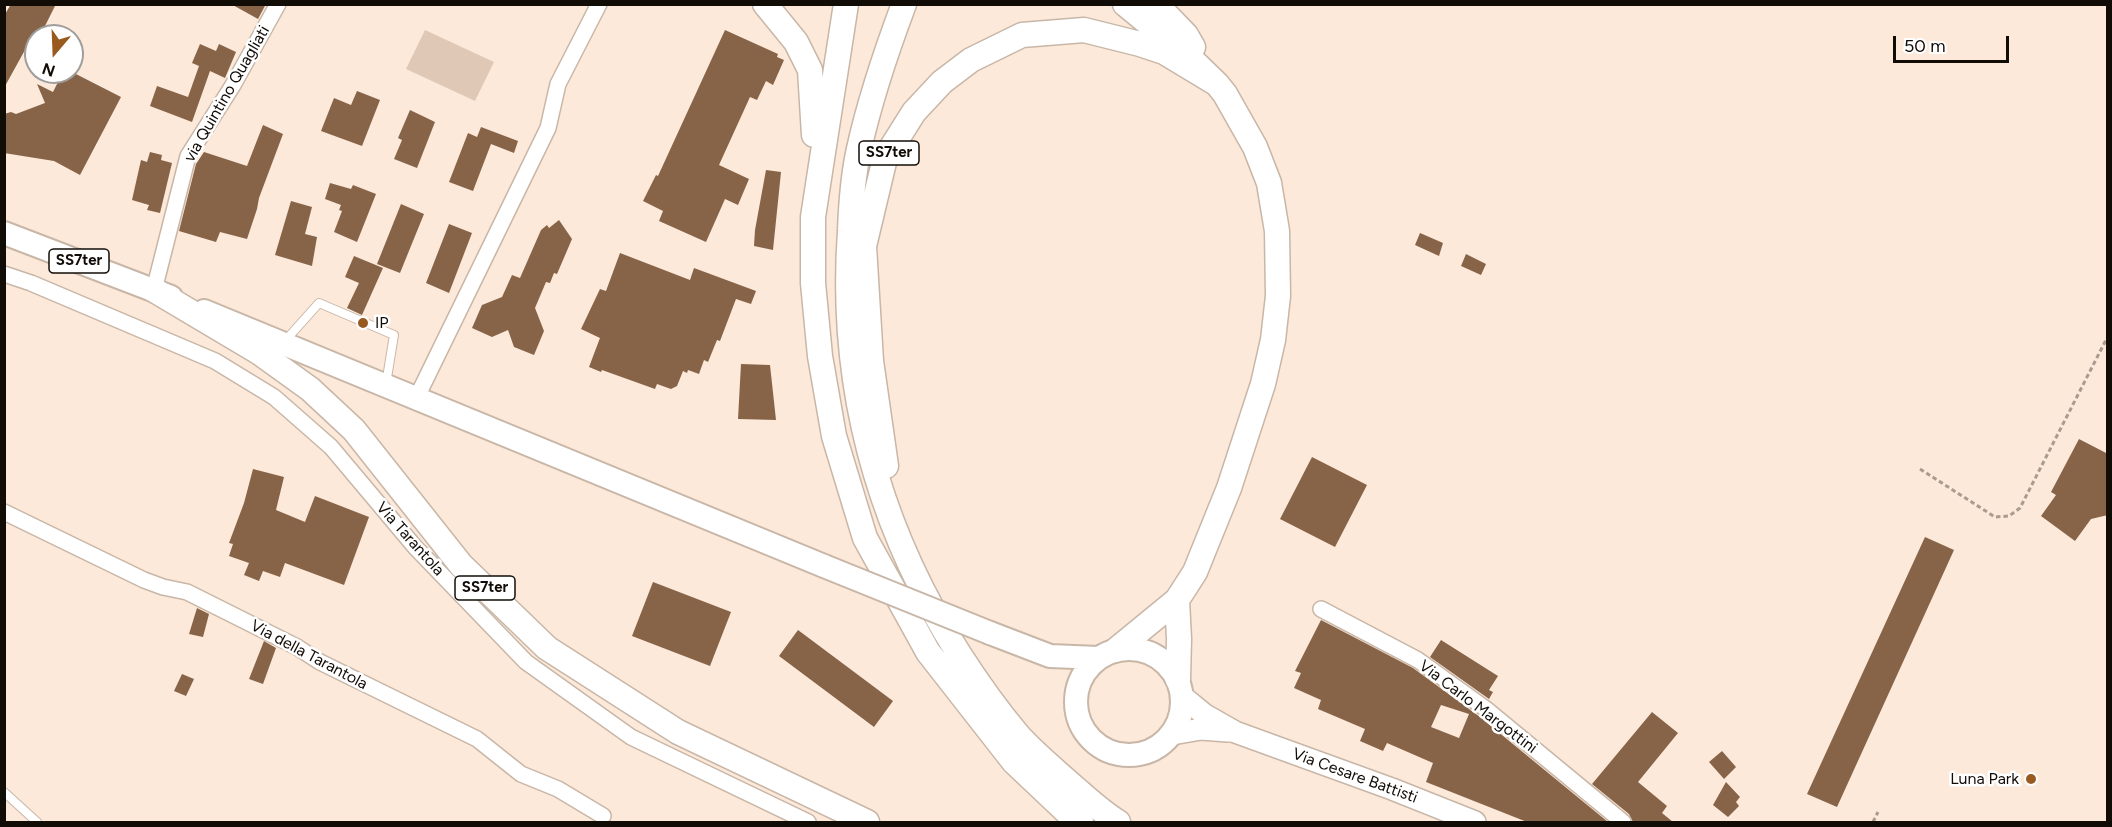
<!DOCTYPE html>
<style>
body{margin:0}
#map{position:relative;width:2112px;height:827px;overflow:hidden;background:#fce9da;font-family:Figtree,sans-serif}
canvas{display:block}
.frame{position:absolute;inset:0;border:6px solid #120c07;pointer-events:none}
.north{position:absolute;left:24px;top:24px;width:60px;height:60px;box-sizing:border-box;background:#fff;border:2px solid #a09e9c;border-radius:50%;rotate:199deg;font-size:16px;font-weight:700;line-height:24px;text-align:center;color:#120c07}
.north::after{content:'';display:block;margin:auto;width:21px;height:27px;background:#985a1f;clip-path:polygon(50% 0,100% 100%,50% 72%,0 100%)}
.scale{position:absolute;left:1893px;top:36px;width:116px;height:27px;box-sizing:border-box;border:3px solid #120c07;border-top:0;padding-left:8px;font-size:18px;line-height:21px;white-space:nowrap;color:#120c07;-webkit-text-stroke:4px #fff;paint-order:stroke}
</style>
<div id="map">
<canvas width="2112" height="827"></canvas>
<div class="frame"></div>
<div class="north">N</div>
<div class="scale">50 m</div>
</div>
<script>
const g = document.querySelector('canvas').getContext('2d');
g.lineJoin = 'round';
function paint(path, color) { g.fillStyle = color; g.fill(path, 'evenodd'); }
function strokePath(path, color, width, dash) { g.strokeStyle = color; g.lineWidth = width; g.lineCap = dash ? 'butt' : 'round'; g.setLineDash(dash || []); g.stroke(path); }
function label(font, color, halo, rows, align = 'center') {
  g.font = font + ' Figtree,sans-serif'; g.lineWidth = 5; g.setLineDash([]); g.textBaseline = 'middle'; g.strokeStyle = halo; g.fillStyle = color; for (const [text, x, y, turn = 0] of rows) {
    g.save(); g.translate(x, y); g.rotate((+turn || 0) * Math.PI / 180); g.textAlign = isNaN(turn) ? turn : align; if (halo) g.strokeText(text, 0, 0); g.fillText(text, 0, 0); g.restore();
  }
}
paint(new Path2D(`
 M425,30L494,62L475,101L406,69Z`), '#dfc8b6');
paint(new Path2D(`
 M11,4H56L40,36H36V42L31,39L4,88V16Z
 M231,4H266L258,19Z
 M725,30L778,54L777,57L784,60L773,85L766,81L757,100L750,97L719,165L749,179L738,205L725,199L706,242L659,221L663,211L643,201L656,175L658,176Z
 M200,44L216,51L219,44L236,52L225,78L210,71L192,122L150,106L157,86L188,97L199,66L192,63Z
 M63,72H72L121,97L80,175L54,161L4,153V114L11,112L16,114L45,103L37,84L53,92Z
 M357,91L380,100L362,146L321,131L334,98L351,105Z
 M410,110L435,122L417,168L394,159L402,140L398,138Z
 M263,125L283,134L259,198L257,209L247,239L220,232L216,242L179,231L196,164L204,152L247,166Z
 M481,127L518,141L514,153L491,144L473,191L449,182L468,133L477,137Z
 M150,152L162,155L161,160L172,163L160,213L147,210L149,205L132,200L141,160L147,162Z
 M766,170L781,172L773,250L754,246L755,230Z
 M330,183L351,189L353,185L376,194L357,242L334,232L342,211L339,210L341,205L325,199Z
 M291,201L312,207L305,234L317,237L312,266L275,255Z
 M401,204L424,214L400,273L377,264Z
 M559,220L572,239L557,274L554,273L550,283L546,282L535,308L544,331L534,355L514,347L508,330L492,337L472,328L482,305L502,297L512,275L520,278L541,230L547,225L549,228Z
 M449,224L472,233L449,293L426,283Z
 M1420,233L1443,243L1439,256L1415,245Z
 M620,253L690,280L694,268L756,291L751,304L736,299L720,341L717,340L708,362L704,360L699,374L688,370L687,373L683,371L677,386L671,389L657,384L655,389L602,370L601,372L589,367L600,338L581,329L600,289L606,291Z
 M1466,254L1486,264L1481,275L1461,266Z
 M354,256L383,268L362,315L347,308L359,283L345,277Z
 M741,364L770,365L776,420L738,419Z
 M2079,439L2108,454V515L2091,519L2075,541L2041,516L2056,495L2051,492Z
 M1312,457L1367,485L1335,547L1280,519Z
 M253,469L284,477L276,510L305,522L315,496L369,517L344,585L285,563L280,577L263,571L259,581L244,575L249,563L229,556L233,544L229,543L244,503Z
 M1925,537L1954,550L1837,807L1807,794Z
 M653,582L731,612L710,666L632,636Z
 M197,608L209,614L203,637L189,634Z
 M1321,620L1413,668L1480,717L1608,822H1527L1426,782L1433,763L1387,743L1383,751L1360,741L1365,729L1318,709L1321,700L1294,688L1301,673L1295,671ZM1441,705L1469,714L1459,738L1431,727Z
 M798,630L893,701L874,727L779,656Z
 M1441,640L1498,676L1489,690L1493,692L1489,699L1430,657Z
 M264,641L276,648L263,684L249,679Z
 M182,674L194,679L186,696L174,691Z
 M1652,712L1678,733L1638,782L1667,806L1662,813L1673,822H1633L1629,814L1592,784Z
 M1722,751L1736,767L1724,779L1709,762Z
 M1726,782L1740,797L1736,802L1739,806L1728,817L1713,805Z`), '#876448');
const service = new Path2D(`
 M284,342L319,303L394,335L386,384
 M4,792L37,822`);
const minor = new Path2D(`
 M4,274L31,283L215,361L274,397L331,447L415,547L526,662L631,737L808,822
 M154,290L188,156L233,85L278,4
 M416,399L548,128L558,84L599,4
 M4,512L144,580L163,587L187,592L297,647L320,662L477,739L521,774L558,789L603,816
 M1321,609L1418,660L1486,709L1623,822`);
const secondary = new Path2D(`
 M1182,696L1205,715L1235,732L1392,789L1475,822
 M1172,734L1201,729L1228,731`);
const primary = new Path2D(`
 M4,233L171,297
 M204,311L824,566
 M990,633L1050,656L1099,658
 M1076 702a53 53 0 1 1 106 0a53 53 0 1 1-106 0Z`);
const trunk = new Path2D(`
 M765,4L796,42L810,70L814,135
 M846,4L813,217V283L820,356L834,436L865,538L928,652L1014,762L1069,814L1081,822
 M904,4C886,52 870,99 859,149C853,175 851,204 850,231C839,383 877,525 959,654C977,682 996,709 1018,735C1035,754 1056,771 1075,788C1089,800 1103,813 1118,822
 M1156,4L1186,35L1193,47
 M154,290L260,353L310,389L354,430L461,565L547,648L678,732L867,822
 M886,466L871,361L864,246L885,158L914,112L942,82L971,60L1022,35L1084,30L1140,44L1164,52L1217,84
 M1177,600L1179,639L1178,680
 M1116,650L1177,600L1195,572L1229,488L1263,384L1273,340L1278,296L1277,231L1269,183L1255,147L1225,94L1217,84L1186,54L1125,4`);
strokePath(service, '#c8b6a7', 10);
strokePath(minor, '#c8b6a7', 18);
strokePath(secondary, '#c8b6a7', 24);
strokePath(primary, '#c8b6a7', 26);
strokePath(trunk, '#c8b6a7', 27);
strokePath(new Path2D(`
 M1920,469L1995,517L2009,516L2020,508L2108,336
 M1873,822L1878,812`), '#aa9b90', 3, [4.5, 3]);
strokePath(service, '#fff', 8);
strokePath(minor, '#fff', 15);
strokePath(secondary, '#fff', 21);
strokePath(primary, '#fff', 22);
strokePath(trunk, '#fff', 24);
const primaryBridge = new Path2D(`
 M824,566L990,633`);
strokePath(primaryBridge, '#c8b6a7', 26, []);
strokePath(primaryBridge, '#fff', 22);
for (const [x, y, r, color] of [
 [363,323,6,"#985a1f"],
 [2031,779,6,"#985a1f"]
]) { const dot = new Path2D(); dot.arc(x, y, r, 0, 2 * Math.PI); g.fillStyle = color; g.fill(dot); strokePath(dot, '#fff', 2); }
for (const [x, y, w] of [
 [889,153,60],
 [79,261,60],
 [485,588,60]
]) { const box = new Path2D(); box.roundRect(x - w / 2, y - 12, w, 24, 4.5); g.fillStyle = '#fff'; g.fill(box); strokePath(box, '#120c07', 1.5); }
label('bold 15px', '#120c07', null, [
 ["SS7ter",889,153],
 ["SS7ter",79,261],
 ["SS7ter",485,588]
]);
label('16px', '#120c07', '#fff', [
 ["via Quintino Quagliati",227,94,-60],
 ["Via Tarantola",410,539,48],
 ["Via della Tarantola",309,655,28],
 ["Via Carlo Margottini",1478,707,37],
 ["Via Cesare Battisti",1355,776,20]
]);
label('16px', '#120c07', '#fff', [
 ["IP",375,323],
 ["Luna Park",2019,779,"right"]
], 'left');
</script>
